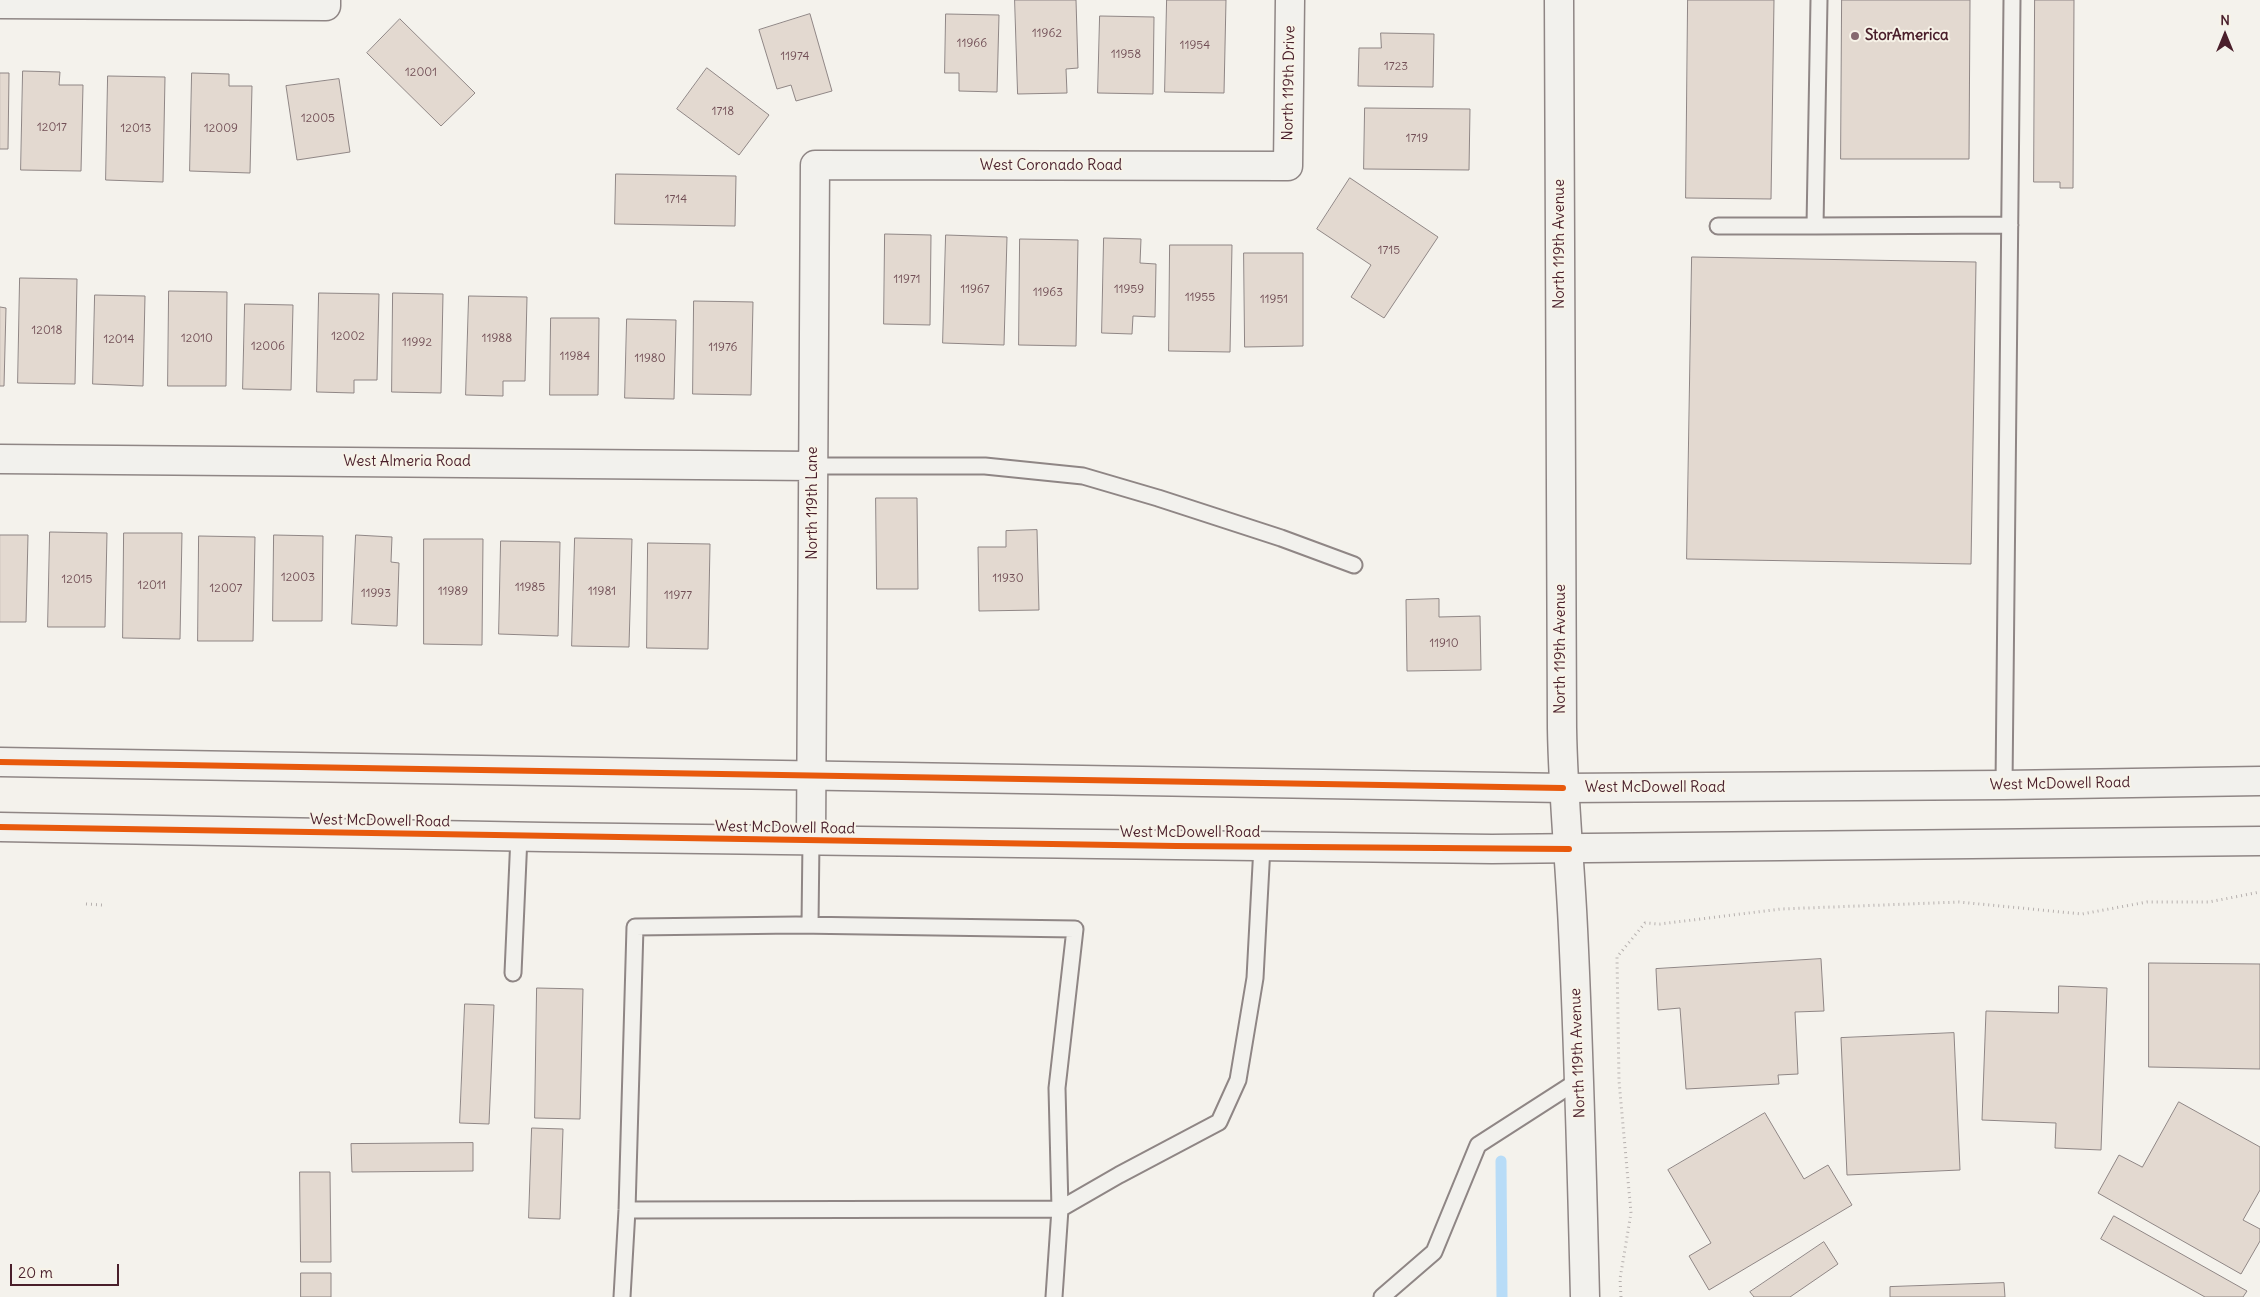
<!DOCTYPE html>
<style>
body{margin:0}
#map{position:relative;width:2260px;height:1297px;overflow:hidden;background:#f4f2ec;font-family:Delius,sans-serif}
canvas{display:block}
.north{position:absolute;left:2200px;top:10px;width:50px;height:50px;-webkit-text-stroke:4px #f7f3e8;paint-order:stroke;rotate:0deg;font-size:14px;font-weight:700;line-height:20px;text-align:center;color:#4a1f2b}
.north::after{content:'';display:block;margin:auto;width:18px;height:22px;background:#4a1f2b;clip-path:polygon(50% 0,100% 100%,50% 72%,0 100%)}
.scale{position:absolute;left:10px;top:1264px;width:109px;height:22px;box-sizing:border-box;border:2px solid #4a1f2b;border-top:0;padding-left:6px;font-size:15px;line-height:18px;white-space:nowrap;color:#4a1f2b;-webkit-text-stroke:4px #f7f3e8;paint-order:stroke}
</style>
<div id="map">
<canvas width="2260" height="1297"></canvas>
<div class="north">N</div>
<div class="scale">20 m</div>
</div>
<script>
const g = document.querySelector('canvas').getContext('2d');
g.lineJoin = 'round';
function strokePath(path, color, width, dash) { g.strokeStyle = color; g.lineWidth = width; g.lineCap = dash ? 'butt' : 'round'; g.setLineDash(dash || []); g.stroke(path); }
function paint(path, color) { g.fillStyle = color; g.fill(path, 'evenodd'); }
function label(font, color, halo, rows, align = 'center') {
  g.font = font + ' Delius,sans-serif'; g.lineWidth = 4; g.setLineDash([]); g.textBaseline = 'middle'; g.strokeStyle = halo; g.fillStyle = color; for (const [text, x, y, turn = 0] of rows) {
    g.save(); g.translate(x, y); g.rotate((+turn || 0) * Math.PI / 180); g.textAlign = isNaN(turn) ? turn : align; if (halo) g.strokeText(text, 0, 0); g.fillText(text, 0, 0); g.restore();
  }
}
strokePath(new Path2D(`
 M1501,1161L1502,1297`), '#b8dcf7', 11);
const building = new Path2D(`
 M1015,0H1076L1078,68L1066,69L1067,93L1018,94Z
 M1167,0H1226L1224,93L1165,92Z
 M1688,0H1774L1771,199L1686,198Z
 M1842,0H1970L1969,159H1841Z
 M2035,0H2074L2073,188H2060V182H2034Z
 M810,14L832,91L796,101L791,85L777,89L759,30Z
 M946,14L999,15L997,92L959,91V73H945Z
 M1100,16L1154,17L1153,94L1098,93Z
 M400,19L475,93L441,126L367,53Z
 M1381,33L1434,34L1433,87L1358,86L1359,48H1381Z
 M707,68L769,115L739,155L677,109Z
 M23,71L60,72L59,85H83L81,171L21,170Z
 M0,73H9L8,149H0Z
 M192,73L229,74V86H252L250,173L190,171Z
 M108,76L165,77L163,182L106,180Z
 M339,79L350,152L297,160L286,86Z
 M1365,108L1470,109L1469,170L1364,169Z
 M616,174L736,176L735,226L615,224Z
 M1350,178L1438,237L1384,318L1351,297L1371,265L1317,229Z
 M885,234L931,235L930,325L884,324Z
 M946,235L1007,237L1004,345L943,343Z
 M1104,238L1141,239L1140,263L1156,264L1155,317L1133,316L1132,334L1102,333Z
 M1020,239L1078,240L1076,346L1019,345Z
 M1170,245H1232L1230,352L1169,351Z
 M1244,253H1303V346L1245,347Z
 M1692,257L1976,262L1971,564L1687,559Z
 M20,278L77,279L75,384L18,383Z
 M169,291L227,292L226,386H168Z
 M319,293L379,294L377,380H354V393L317,392Z
 M393,293L443,294L441,393L392,392Z
 M95,295L145,296L143,386L93,384Z
 M469,296L527,297L525,381H503V396L466,395Z
 M694,301L753,302L751,395L693,394Z
 M245,304L293,305L291,390L243,389Z
 M0,307L6,308L4,386H0Z
 M551,318H599L598,395H550Z
 M627,319L676,320L674,399L625,398Z
 M876,498H917L918,589H877Z
 M1037,530L1039,610L979,611L978,547H1006V531Z
 M50,532L107,533L105,627H48Z
 M124,533H182L180,639L123,638Z
 M0,535H28L26,622H0Z
 M274,535L323,536L322,621H273Z
 M356,535L392,537L391,562L399,563L397,626L352,624Z
 M199,536L255,537L253,641H198Z
 M575,538L632,539L629,647L572,646Z
 M424,539H483L482,645L424,644Z
 M501,541L560,542L558,636L499,634Z
 M648,543L710,544L708,649L647,648Z
 M1439,599V617L1480,616L1481,670L1407,671L1406,600Z
 M1821,959L1824,1011L1795,1012L1798,1074L1778,1075L1779,1084L1686,1089L1680,1008L1658,1010L1656,969Z
 M2149,963L2260,964V1069L2149,1067Z
 M2059,986L2107,988L2101,1150L2055,1148L2056,1123L1982,1120L1986,1011L2058,1013Z
 M537,988L583,989L580,1119L535,1118Z
 M465,1004L494,1005L489,1124L460,1123Z
 M1954,1033L1960,1170L1847,1175L1841,1038Z
 M2179,1102L2260,1147V1190L2243,1220L2260,1229V1241L2241,1274L2098,1193L2119,1155L2142,1167Z
 M1765,1113L1804,1179L1828,1165L1852,1205L1709,1290L1689,1256L1711,1243L1668,1170Z
 M532,1128L563,1129L560,1219L529,1218Z
 M473,1143V1171L352,1172L351,1144Z
 M300,1172H330L331,1262H301Z
 M2114,1216L2247,1291L2243,1297H2205L2101,1239Z
 M1824,1242L1838,1264L1790,1297H1754L1750,1292Z
 M301,1273H331V1297H301Z
 M2004,1283L2005,1297H1890V1287Z`);
paint(building, '#e3d9d0');
strokePath(building, '#8f8685', 1);
const lane = new Path2D(`
 M1819,0L1815,226L2010,225
 M1718,226H1815
 M813,466H985L1083,476L1158,498L1281,538L1354,565
 M2004,785L2012,0
 M810,925L811,840
 M513,973L519,836
 M627,1210L1060,1209L1119,1175L1219,1122L1238,1080L1255,978L1262,846
 M622,1297L627,1210L635,927L796,925L1075,929L1057,1088L1060,1209L1054,1297
 M1382,1297L1434,1252L1478,1145L1579,1080`);
const street = new Path2D(`
 M1559,0L1562,728C1563,795 1570,862 1573,929C1579,1052 1582,1174 1585,1297
 M0,4L326,6V0
 M0,459L813,466
 M811,840L815,165L1288,166L1290,0`);
const primary = new Path2D(`
 M0,762L1563,788L2004,785L2260,781
 M0,827L544,837L1492,849L2260,841`);
strokePath(lane, '#8f8685', 19);
strokePath(street, '#8f8685', 31);
strokePath(primary, '#8f8685', 31);
strokePath(new Path2D(`
 M86,904L103,905
 M1621,1297L1620,1279L1631,1213L1619,1081L1617,957L1645,923L1660,924L1781,909L1959,902L2082,914L2147,902H2209L2260,892`), '#b6b0ae', 3, [1, 4]);
strokePath(lane, '#f2f1ed', 15);
strokePath(street, '#f2f1ed', 28);
strokePath(primary, '#f2f1ed', 28);
strokePath(new Path2D(`
 M0,762L1563,788
 M0,827L1176,846L1569,849`), '#e8590c', 6);
for (const [x, y, r, color] of [
 [1855,36,5,"#86696f"]
]) { const dot = new Path2D(); dot.arc(x, y, r, 0, 2 * Math.PI); g.fillStyle = color; g.fill(dot); strokePath(dot, '#f7f3e8', 2); }
label('12px', '#714e55', null, [
 ["11962",1047,34],
 ["11966",972,44],
 ["11954",1195,46],
 ["11958",1126,55],
 ["11974",795,57],
 ["1723",1396,67],
 ["12001",421,73],
 ["1718",723,112],
 ["12005",318,119],
 ["12017",52,128],
 ["12013",136,129],
 ["12009",221,129],
 ["1719",1417,139],
 ["1714",676,200],
 ["1715",1389,251],
 ["11971",907,280],
 ["11967",975,290],
 ["11959",1129,290],
 ["11963",1048,293],
 ["11955",1200,298],
 ["11951",1274,300],
 ["12018",47,331],
 ["12002",348,337],
 ["12010",197,339],
 ["11988",497,339],
 ["12014",119,340],
 ["11992",417,343],
 ["12006",268,347],
 ["11976",723,348],
 ["11984",575,357],
 ["11980",650,359],
 ["12003",298,578],
 ["11930",1008,579],
 ["12015",77,580],
 ["12011",152,586],
 ["11985",530,588],
 ["12007",226,589],
 ["11989",453,592],
 ["11981",602,592],
 ["11993",376,594],
 ["11977",678,596],
 ["11910",1444,644]
]);
label('bold 15px', '#4a1f2b', '#f7f3e8', [
 ["StorAmerica",1865,36]
], 'left');
label('15px', '#4a1f2b', '#f7f3e8', [
 ["North 119th Drive",1289,83,-89],
 ["West Coronado Road",1051,166],
 ["North 119th Avenue",1560,244,-90],
 ["West Almeria Road",407,462],
 ["North 119th Lane",813,503,-90],
 ["North 119th Avenue",1561,649,-90],
 ["West McDowell Road",2060,784,-1],
 ["West McDowell Road",1655,788],
 ["West McDowell Road",380,821,1],
 ["West McDowell Road",785,828,1],
 ["West McDowell Road",1190,833],
 ["North 119th Avenue",1578,1053,-92]
]);
</script>
